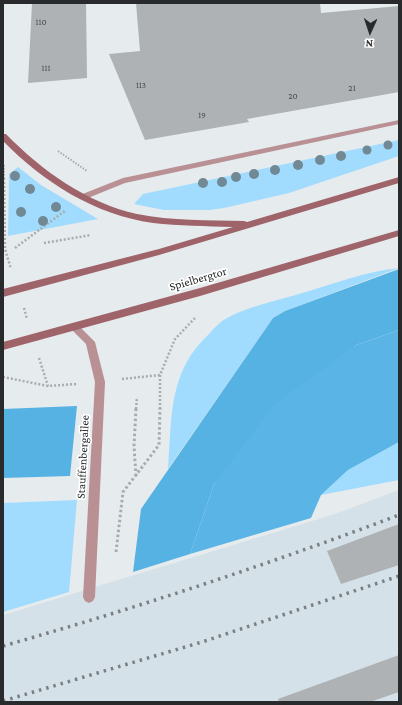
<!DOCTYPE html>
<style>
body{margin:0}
#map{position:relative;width:402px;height:705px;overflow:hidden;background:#e6ebee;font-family:"Crimson Pro",serif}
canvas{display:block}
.frame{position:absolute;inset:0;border:4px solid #282a2b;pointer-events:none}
.north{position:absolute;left:350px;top:12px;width:40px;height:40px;-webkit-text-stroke:3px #fff;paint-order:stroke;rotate:183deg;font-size:11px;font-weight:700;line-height:16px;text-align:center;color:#282a2b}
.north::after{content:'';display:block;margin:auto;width:14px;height:18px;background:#282a2b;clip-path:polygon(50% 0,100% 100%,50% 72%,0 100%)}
</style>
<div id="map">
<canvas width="402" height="705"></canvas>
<div class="frame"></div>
<div class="north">N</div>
</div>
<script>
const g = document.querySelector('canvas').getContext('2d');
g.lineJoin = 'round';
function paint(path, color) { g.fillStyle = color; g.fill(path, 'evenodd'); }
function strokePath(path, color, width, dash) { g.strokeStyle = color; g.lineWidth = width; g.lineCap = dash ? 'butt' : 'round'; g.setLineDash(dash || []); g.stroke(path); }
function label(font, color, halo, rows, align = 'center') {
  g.font = font + ' "Crimson Pro",serif'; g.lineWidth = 3.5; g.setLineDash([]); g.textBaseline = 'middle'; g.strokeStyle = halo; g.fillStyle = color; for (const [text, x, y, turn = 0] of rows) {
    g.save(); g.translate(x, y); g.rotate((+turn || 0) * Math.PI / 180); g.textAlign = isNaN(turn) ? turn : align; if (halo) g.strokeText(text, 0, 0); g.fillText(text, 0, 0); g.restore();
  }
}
paint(new Path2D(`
 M399,490V702H3V615L335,514Z`), '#d5e1e8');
paint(new Path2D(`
 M399,140V156L289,193L224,208L209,210H164L134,204L143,194Z
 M18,167L41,185L98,219L8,236L9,174Z
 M399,268L285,311L273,318L168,469C172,417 168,372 209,334C214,328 220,322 227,318C249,306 276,301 299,294C333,284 364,272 399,268Z
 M399,442V480L321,495L348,470Z
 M77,500L69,592L3,612V503Z`), '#a1dcff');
paint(new Path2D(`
 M399,269V330L356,345L214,484L190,554L133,572L141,509L273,318L285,311Z
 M77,406L70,476L3,478V409Z`), '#56b2e2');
paint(new Path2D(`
 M399,330V442L348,470L321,495L311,518L190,554L214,484L275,404L356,345Z`), '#5ab5e6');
paint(new Path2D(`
 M32,3H86L87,78L28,83Z
 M136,3H320L321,13L399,6V92L247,119L249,122L145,140L109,54L140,51Z
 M399,524V565L341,584L327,551Z
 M399,655V692L370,702H279L278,699Z`), '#aeb2b4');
strokePath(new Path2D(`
 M58,151L87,171
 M4,165V179`), '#a8acaf', 2, [1.5, 1.5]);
strokePath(new Path2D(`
 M4,178L5,249L11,269
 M44,243L91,235
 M15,248L66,210
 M24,308L27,319
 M39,358L48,386
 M3,377L48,386L77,384
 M122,379L160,375
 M136,409L137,397
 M160,409V375L175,339L196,317`), '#a8acaf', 2.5, [2, 2]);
strokePath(new Path2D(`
 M136,476L134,446L136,408
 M116,552L123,492L159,445L160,408`), '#a8acaf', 3, [2.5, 2.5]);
paint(new Path2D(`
 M74,323L77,324L95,342L105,382L95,597L93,601L89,603L85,601L83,597L95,382L86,344L69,327L71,324Z`), '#b99094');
paint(new Path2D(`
 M399,120V124L125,183L83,200L79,197L80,195L123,178Z`), '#b99094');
paint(new Path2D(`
 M3,134H6C42,171 87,203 137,214C172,221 208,220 244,221L247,222L399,177V183L159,255L3,297V289L159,249L233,227C206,226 179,226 153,223C95,215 43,182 3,141Z
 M399,230V236L200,296L3,350V342L200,288Z`), '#9e646a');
strokePath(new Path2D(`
 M3,646C137,608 269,564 399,515
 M3,701L202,642L399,576`), '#7b7f81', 3.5, [2.5, 5]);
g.fillStyle = '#708995';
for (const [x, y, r] of [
 [388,145,4.5],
 [367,150,4.5],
 [341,156,5],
 [320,160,5],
 [298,165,5],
 [275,170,5],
 [254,174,5],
 [15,176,5],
 [236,177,5],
 [222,182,5],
 [203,183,5],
 [30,189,5],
 [56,207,5],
 [21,212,5],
 [43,221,5]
]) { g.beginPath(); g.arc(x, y, r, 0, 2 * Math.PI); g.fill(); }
label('9px', '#4a4c4d', null, [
 ["110",41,22],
 ["111",46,68],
 ["113",141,85],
 ["21",352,88],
 ["20",293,96],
 ["19",202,115]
]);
label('12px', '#282a2b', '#fff', [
 ["Spielbergtor",198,279,-16],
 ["Stauffenbergallee",83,457,-87]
]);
</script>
